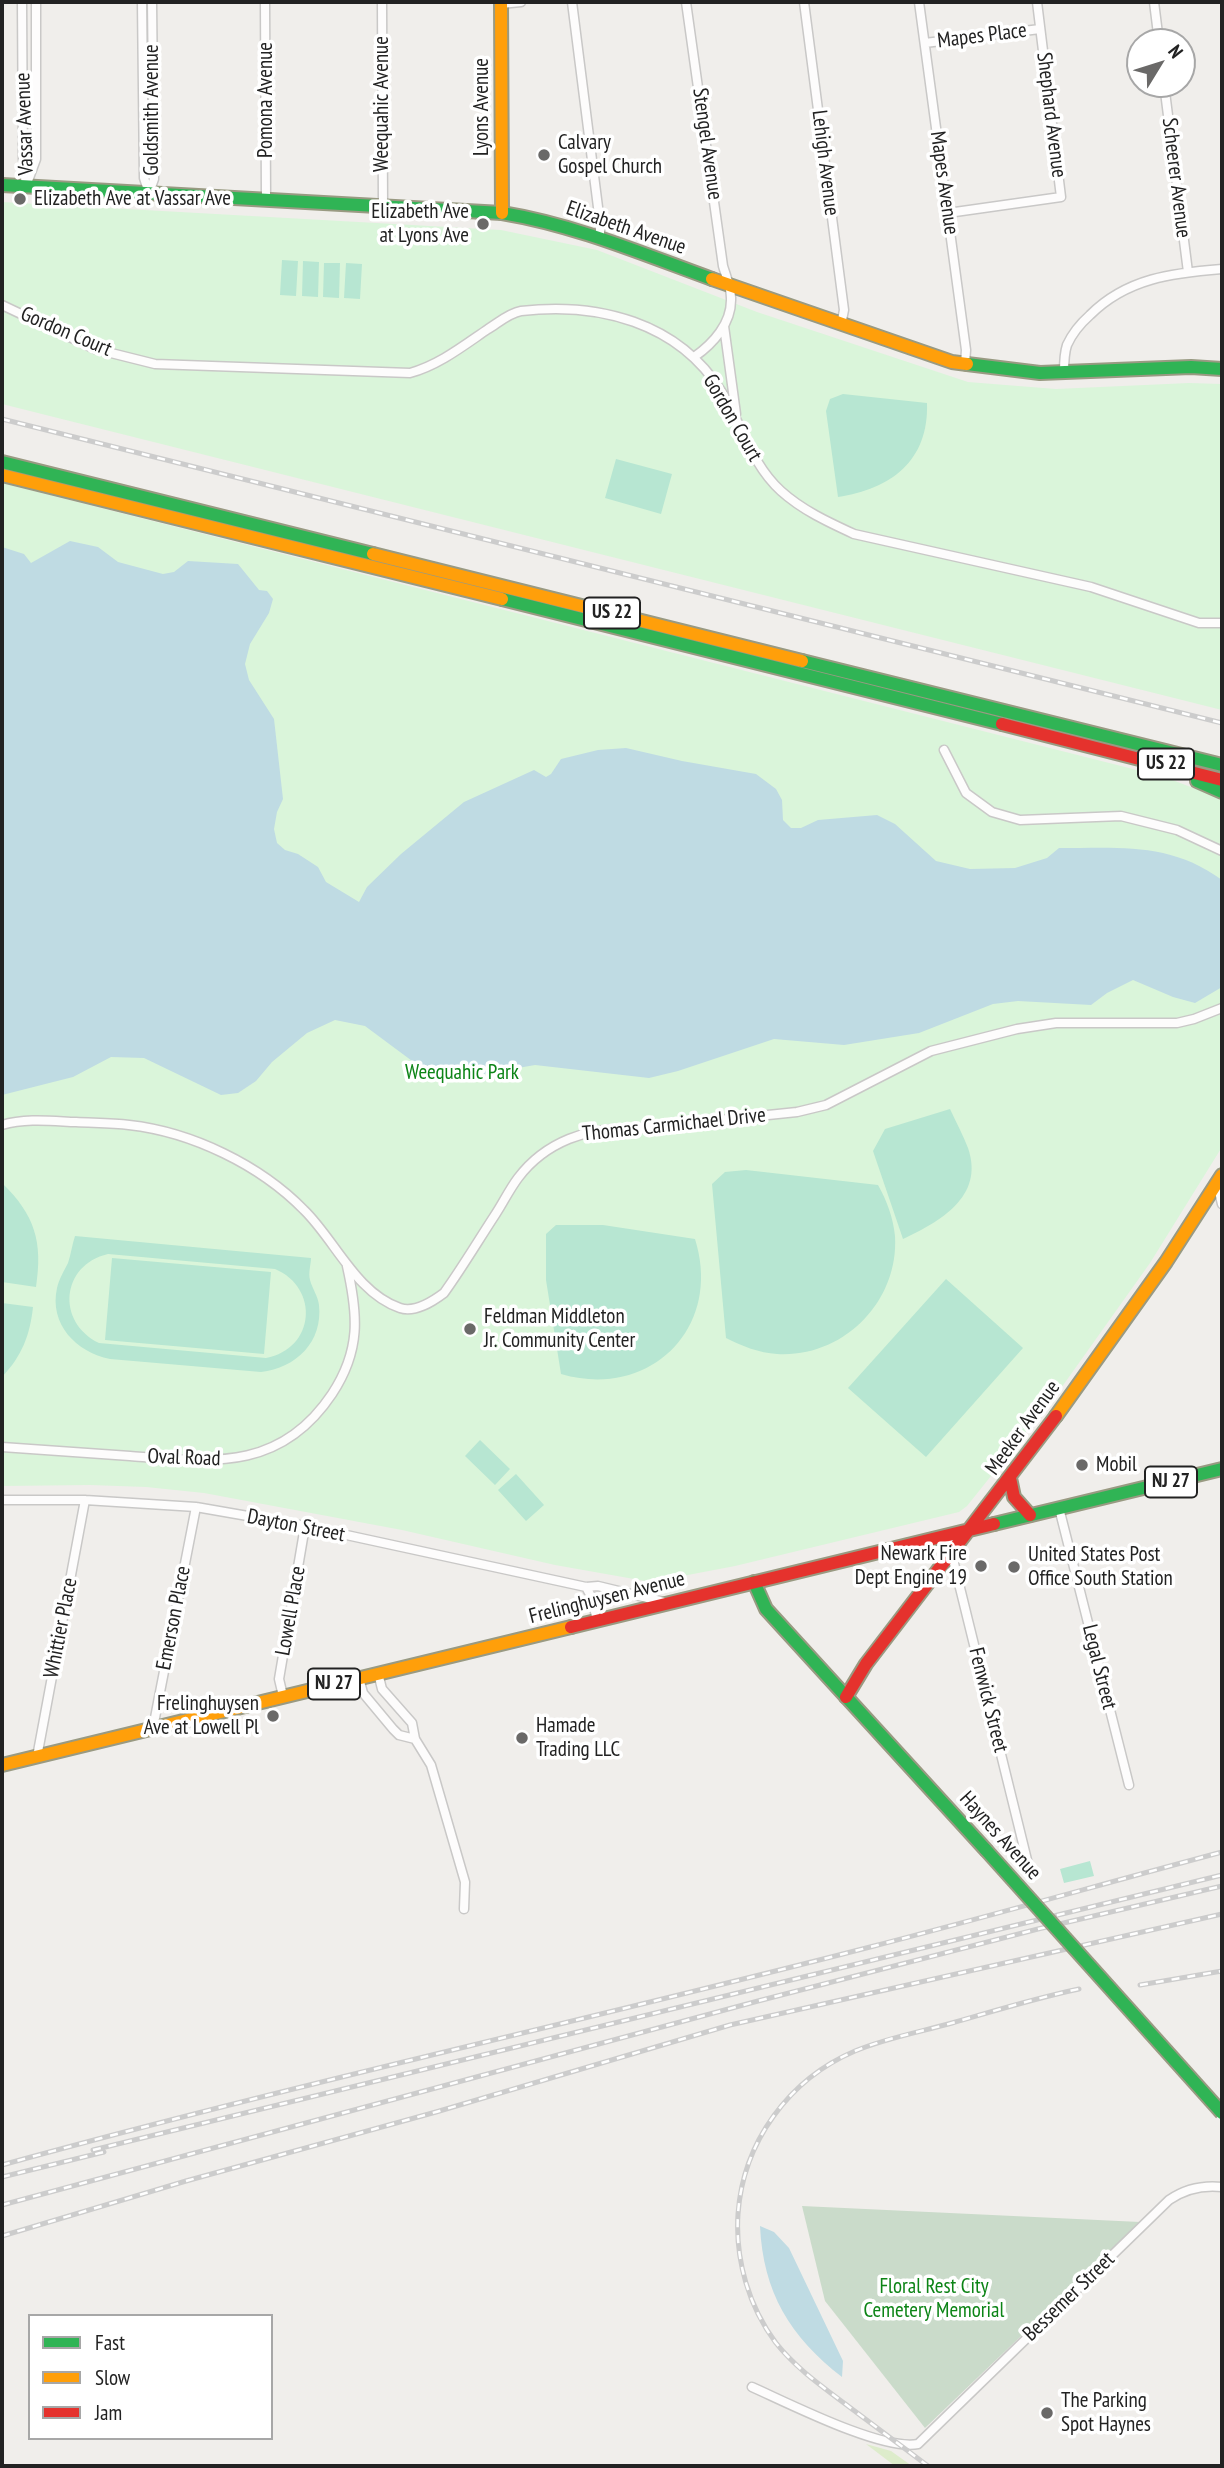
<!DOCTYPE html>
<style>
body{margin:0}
#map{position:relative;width:1224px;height:2468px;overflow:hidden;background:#f0eeeb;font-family:"PT Sans Narrow",sans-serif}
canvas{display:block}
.frame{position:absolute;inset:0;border:4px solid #222;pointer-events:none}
.legend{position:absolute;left:28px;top:2314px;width:245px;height:126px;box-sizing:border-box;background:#fff;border:2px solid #a7a7a7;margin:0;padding:9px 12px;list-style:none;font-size:21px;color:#222}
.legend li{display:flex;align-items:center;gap:14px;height:35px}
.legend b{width:35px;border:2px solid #a7a7a7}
.north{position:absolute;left:1126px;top:28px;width:70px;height:70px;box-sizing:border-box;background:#fff;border:2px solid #a7a7a7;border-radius:50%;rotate:52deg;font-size:19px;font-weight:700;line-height:28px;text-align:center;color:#222}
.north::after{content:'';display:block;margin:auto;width:24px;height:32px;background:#6a6968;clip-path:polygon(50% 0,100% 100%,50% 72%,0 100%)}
</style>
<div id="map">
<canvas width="1224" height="2468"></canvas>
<div class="frame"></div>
<ul class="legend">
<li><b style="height:9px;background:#30b455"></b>Fast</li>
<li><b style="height:9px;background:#ff9f0a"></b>Slow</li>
<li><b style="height:9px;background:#e5322d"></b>Jam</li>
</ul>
<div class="north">N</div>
</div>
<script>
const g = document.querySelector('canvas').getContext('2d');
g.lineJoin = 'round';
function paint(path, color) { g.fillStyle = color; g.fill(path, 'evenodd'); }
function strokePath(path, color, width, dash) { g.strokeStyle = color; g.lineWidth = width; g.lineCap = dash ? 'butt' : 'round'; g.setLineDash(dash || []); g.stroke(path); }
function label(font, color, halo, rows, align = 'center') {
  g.font = font + ' "PT Sans Narrow",sans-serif'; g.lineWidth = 7; g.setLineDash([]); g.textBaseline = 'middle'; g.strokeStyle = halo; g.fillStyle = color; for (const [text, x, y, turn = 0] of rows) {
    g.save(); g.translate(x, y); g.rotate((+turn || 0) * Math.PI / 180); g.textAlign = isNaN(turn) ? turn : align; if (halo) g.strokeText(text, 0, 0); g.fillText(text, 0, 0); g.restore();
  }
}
paint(new Path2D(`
 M866,2444L891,2451L912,2466H895Z`), '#ddeccb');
paint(new Path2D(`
 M802,2206L1140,2222L925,2428L825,2301Z`), '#cadbca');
paint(new Path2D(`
 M2,202L501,230L597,250L757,312L968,382L1056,389L1189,383L1222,384V710L2,404Z
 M2,483L1129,768L1175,781L1222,799V1147L1150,1263L1059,1391L967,1506L959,1512L735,1566L651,1582L555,1565L402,1530L204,1493L146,1487L90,1485L2,1486Z`), '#daf5da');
paint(new Path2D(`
 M282,260L298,261L296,296L280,295Z
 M303,261L319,262L318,297L302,296Z
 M324,263H340L339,298L323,297Z
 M346,263L362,264L360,299L344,298Z
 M843,394L927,403C929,461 891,489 838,497L826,411L830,399Z
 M616,459L672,474L661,514L605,498Z
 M950,1109C956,1122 963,1135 968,1148C985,1197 939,1222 903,1239L873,1151L885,1129Z
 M746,1170L878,1185C887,1201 893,1217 895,1236C899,1302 843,1358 777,1354C759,1353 742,1346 726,1338L712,1184L725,1172Z
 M2,1183C35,1215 43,1242 36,1287L2,1282Z
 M556,1225H603L695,1239C723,1328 650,1400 561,1374L546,1280V1234Z
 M75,1236L311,1258C311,1264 308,1273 310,1280C312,1288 318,1296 319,1305C323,1342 296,1368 261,1372L110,1359C76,1352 49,1324 57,1288C59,1279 64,1271 68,1263C71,1254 72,1245 75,1236ZM108,1254L275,1269C320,1288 315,1349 266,1358L99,1343C56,1322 61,1265 108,1254Z
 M112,1258L271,1272L264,1354L105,1340Z
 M946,1279L1023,1348L926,1457L848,1388Z
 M2,1303L33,1307C30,1335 22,1356 2,1377Z
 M480,1440L510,1469L495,1485L465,1456Z
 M516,1474L544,1505L526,1521L498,1490Z
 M1090,1861L1094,1876L1064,1883L1060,1869Z`), '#b7e6d2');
paint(new Path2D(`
 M70,541L98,547L118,562L163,574L174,572L188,561L238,564L259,590L267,591L273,599L269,613L250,644L245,664L249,680L274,719L283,799L277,812L274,829L277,843L285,850L298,854L318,867L326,882L359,902L367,887L401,854L464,802L534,770L546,777L551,774L561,759L598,750L626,748L682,761L756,774L776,789L782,800L783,820L791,828H801L818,820L877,815L895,824L936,861L970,869L1015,868L1047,858L1059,848C1119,848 1171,842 1222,880V987L1195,1003L1173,997L1133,980L1107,993L1091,1005L1018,1001L993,1004L919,1033L844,1045L774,1039L678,1071L649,1078L535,1065L455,1079L431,1075L365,1026L335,1020L307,1033L272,1062L256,1081L238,1093L221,1095L144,1058L111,1057L73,1077L2,1095V547L24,554L31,563Z
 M760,2226L774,2232L789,2248L843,2361L842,2377C790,2337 763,2292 760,2226Z`), '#bfdbe3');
const street = new Path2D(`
 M22,2L23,159L26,186L36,159V2
 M142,2L144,178L149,193
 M265,2L266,199
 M382,2L383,206
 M572,2L600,223V238
 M686,2L723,266C726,276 731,288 731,298C732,323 713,344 694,357
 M804,2L844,310L841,325
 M919,2L966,350L965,364
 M1154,2L1159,42
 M501,4L521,2
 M925,43L1040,29
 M1164,84L1188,272
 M149,193L154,179L152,2
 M948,213L1061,197L1037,2
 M2,305L95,349L155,364L410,373C439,365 463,346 488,329C498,323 509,313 521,311C598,302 678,322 721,391C742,424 751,464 781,491C802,510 828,522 854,534L1091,587L1199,623H1222
 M724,326L736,414
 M1064,373C1064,364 1064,354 1067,345C1072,334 1081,323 1090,315C1127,278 1173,273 1222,269
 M944,750L966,793L992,812L1020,820L1121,816L1177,830L1222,851
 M2,1125C26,1118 51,1121 76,1122C93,1123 112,1123 129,1125C192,1132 260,1165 304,1210C335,1240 356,1293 400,1308C415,1313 432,1302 444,1293C462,1268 478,1241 495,1215C503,1203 509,1190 518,1178C545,1142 589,1126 633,1129L797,1112L826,1105L931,1051L1017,1029L1056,1023H1177L1194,1019L1222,1008
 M1217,1183L1222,1204
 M2,1447C45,1450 87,1453 130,1456C211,1462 280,1472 332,1394C361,1350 358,1315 347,1266
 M2,1500H85L196,1507L305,1526L586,1587L598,1586L664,1602
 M1059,1508L1129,1785
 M947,1535L1028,1864
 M586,1587L592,1598L597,1621
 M378,1673L382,1689L412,1723L415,1739L431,1765L465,1882L464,1909
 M359,1678L363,1693L393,1729L399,1735L415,1739
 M283,1696L279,1679L305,1526
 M153,1728L196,1507
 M37,1757L85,1500
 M752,2387C788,2403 882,2451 918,2444L1169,2200C1185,2189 1203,2185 1222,2187`);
const fast = new Path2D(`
 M2,185L502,213C575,225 643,254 712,279
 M967,364L1040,373L1191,367L1222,369
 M2,462L373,554
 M502,599L1002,724
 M802,661L1222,765
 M1197,781L1222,792
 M994,1524L1222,1469
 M754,1582L766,1609L986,1850`);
const slow = new Path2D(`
 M501,2L502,213
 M712,279L952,362L967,364
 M2,475L502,599
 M373,554L802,661
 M1056,1416L1166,1262L1222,1175
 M2,1765L571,1627`);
const jam = new Path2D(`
 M1002,724L1222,780
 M1010,1478L1014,1497L1030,1515
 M571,1627L994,1524
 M846,1697L866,1664L1056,1416`);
strokePath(street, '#c9c8c7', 11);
strokePath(fast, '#999a82', 16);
strokePath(slow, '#999a82', 16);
strokePath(jam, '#999a82', 16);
strokePath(street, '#fdfcfc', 8);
strokePath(fast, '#30b455', 12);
strokePath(slow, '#ff9f0a', 12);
strokePath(jam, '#e5322d', 12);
const rail = new Path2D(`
 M2,419L1222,723
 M1140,1985L1222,1971
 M93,2150L1222,1875
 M2,2165C291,2085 584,2021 874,1946C990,1916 1106,1883 1222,1852
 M2,2177L104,2152
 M2,2205L758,2001L1038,1929L1222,1886
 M2,2236L186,2181L436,2112L730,2025L1222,1914
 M928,2466C900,2445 872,2424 844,2403C820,2385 795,2367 776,2343C749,2307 735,2260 738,2214C743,2142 789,2079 855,2051C886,2038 920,2032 952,2023C994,2011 1036,1998 1079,1989`);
strokePath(rail, '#ccc', 5);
strokePath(rail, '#fff', 2.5, [8]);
const fastBridge = new Path2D(`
 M986,1850L1222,2113`);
strokePath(fastBridge, '#999a82', 16, []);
strokePath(fastBridge, '#30b455', 12);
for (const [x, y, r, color] of [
 [544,155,7,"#6a6968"],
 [20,199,7,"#6a6968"],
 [483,224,7,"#6a6968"],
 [470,1329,7,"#6a6968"],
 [1082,1465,7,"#6a6968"],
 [981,1566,7,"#6a6968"],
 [1014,1567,7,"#6a6968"],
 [273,1716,7,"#6a6968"],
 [522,1738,7,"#6a6968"],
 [1047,2413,7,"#6a6968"]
]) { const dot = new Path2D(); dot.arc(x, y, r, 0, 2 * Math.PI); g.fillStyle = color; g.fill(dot); strokePath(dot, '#fff', 2.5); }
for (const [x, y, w] of [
 [612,613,56],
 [1166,764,56],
 [1171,1482,52],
 [334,1684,52]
]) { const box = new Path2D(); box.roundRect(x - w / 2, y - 15.5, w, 31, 5); g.fillStyle = '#fff'; g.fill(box); strokePath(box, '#222', 2); }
label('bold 19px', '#222', null, [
 ["US 22",612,613],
 ["US 22",1166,764],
 ["NJ 27",1171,1482],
 ["NJ 27",334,1684]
]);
label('21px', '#222', '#fff', [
 ["Mapes Place",982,36,-7],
 ["Pomona Avenue",266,100,-90],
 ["Weequahic Avenue",382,104,-90],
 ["Lyons Avenue",482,107,-90],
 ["Goldsmith Avenue",152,110,-90],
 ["Shephard Avenue",1051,115,83],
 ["Vassar Avenue",25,124,-92],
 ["Stengel Avenue",707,144,82],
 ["Lehigh Avenue",825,163,83],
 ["Scheerer Avenue",1176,178,83],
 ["Mapes Avenue",944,183,82],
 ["Elizabeth Avenue",626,228,19],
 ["Gordon Court",66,332,23],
 ["Gordon Court",732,418,60],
 ["Thomas Carmichael Drive",674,1125,-6],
 ["Meeker Avenue",1023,1428,-54],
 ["Oval Road",184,1458,2],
 ["Dayton Street",296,1526,11],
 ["Frelinghuysen Avenue",607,1598,-14],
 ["Lowell Place",291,1611,-80],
 ["Emerson Place",174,1618,-79],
 ["Whittier Place",61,1628,-79],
 ["Legal Street",1099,1667,76],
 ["Fenwick Street",988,1700,76],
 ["Haynes Avenue",1000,1836,48],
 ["Bessemer Street",1069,2297,-44]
]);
label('21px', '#222', '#fff', [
 ["Calvary",558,143],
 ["Gospel Church",558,167],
 ["Elizabeth Ave at Vassar Ave",34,199],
 ["Elizabeth Ave",469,212,"right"],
 ["at Lyons Ave",469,236,"right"],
 ["Feldman Middleton",484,1317],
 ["Jr. Community Center",484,1341],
 ["Mobil",1096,1465],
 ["Newark Fire",967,1554,"right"],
 ["Dept Engine 19",967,1578,"right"],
 ["United States Post",1028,1555],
 ["Office South Station",1028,1579],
 ["Frelinghuysen",259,1704,"right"],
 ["Ave at Lowell Pl",259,1728,"right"],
 ["Hamade",536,1726],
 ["Trading LLC",536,1750],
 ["The Parking",1061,2401],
 ["Spot Haynes",1061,2425]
], 'left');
label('21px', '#0c8416', '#fff', [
 ["Weequahic Park",462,1073],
 ["Floral Rest City",934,2287],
 ["Cemetery Memorial",934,2311]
]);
</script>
